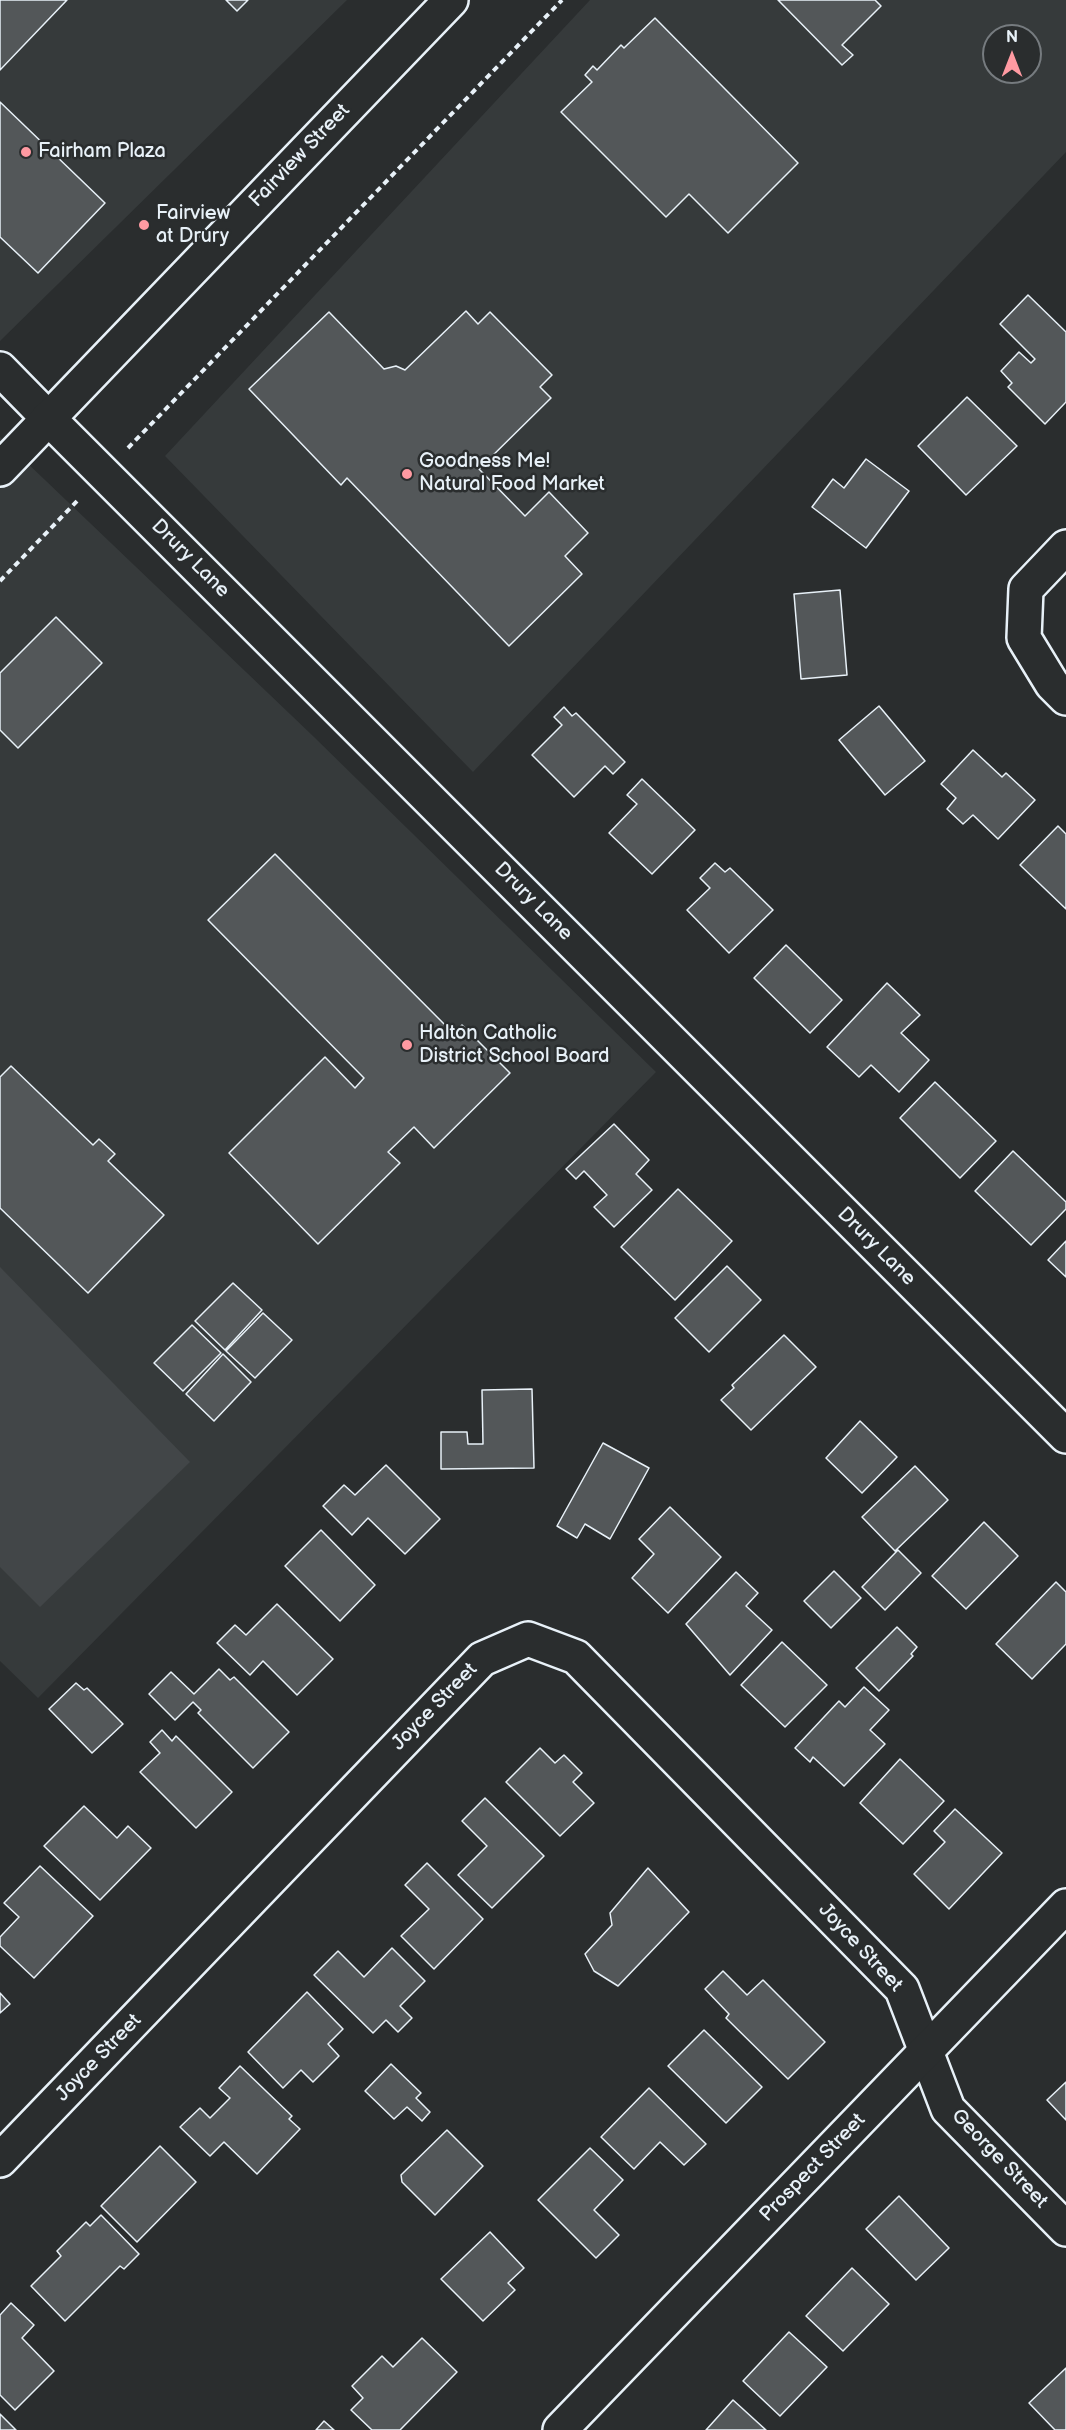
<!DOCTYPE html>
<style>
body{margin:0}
#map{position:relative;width:1066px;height:2430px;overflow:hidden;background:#2a2d2e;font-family:"Balsamiq Sans",sans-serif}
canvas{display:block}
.north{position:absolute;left:982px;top:24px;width:60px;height:60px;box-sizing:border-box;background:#2a2d2e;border:2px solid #767b7f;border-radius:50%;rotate:0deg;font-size:16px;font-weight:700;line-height:24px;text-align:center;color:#e8f1f8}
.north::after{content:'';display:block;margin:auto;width:21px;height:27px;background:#ff9aa2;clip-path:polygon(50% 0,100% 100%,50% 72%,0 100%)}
</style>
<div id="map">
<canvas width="1066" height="2430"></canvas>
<div class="north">N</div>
</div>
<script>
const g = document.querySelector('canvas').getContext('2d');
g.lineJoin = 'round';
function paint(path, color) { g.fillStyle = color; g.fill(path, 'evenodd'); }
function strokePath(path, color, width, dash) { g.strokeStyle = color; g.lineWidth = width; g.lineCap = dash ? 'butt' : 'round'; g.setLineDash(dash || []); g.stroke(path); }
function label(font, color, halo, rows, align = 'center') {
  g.font = font + ' "Balsamiq Sans",sans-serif'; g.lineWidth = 5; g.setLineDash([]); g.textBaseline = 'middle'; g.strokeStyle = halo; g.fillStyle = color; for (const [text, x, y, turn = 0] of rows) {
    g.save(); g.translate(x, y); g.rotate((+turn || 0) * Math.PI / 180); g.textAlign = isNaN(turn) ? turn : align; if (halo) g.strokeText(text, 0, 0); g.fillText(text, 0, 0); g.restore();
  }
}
paint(new Path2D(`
 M0,0H347L0,341Z
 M590,0H1066V152L473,772L165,456ZM994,36H1030V72H994Z
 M0,437L313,736L656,1072L38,1698L0,1661Z`), '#363a3b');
paint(new Path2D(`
 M0,1267L190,1462L40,1607L0,1567Z`), '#424648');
const building = new Path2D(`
 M0,0H67L0,70Z
 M226,0H248L237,11Z
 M778,0H875L881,6L842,45L853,55L842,65Z
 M655,18L798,163L728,233L689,194L666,217L561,112L592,82L585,75L593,66L597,70L621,45L624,48Z
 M0,102L105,203L38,273L0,237Z
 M1028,295L1066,332V402L1045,424L1008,387L1012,383L1001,371L1019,352L1031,363L1035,359L1000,324Z
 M466,311L478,324L490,312L552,375L540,387L551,398L479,469L525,516L549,492L588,533L565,556L582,574L509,646L347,478L341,485L249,389L329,312L384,369L396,366L405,370Z
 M967,397L1017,446L966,495L918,446Z
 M866,459L909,491L866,548L812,507L833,479L844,488Z
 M840,590L847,675L801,679L794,594Z
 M56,617L102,663L18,748L0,730V673Z
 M879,706L925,761L885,795L839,740Z
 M564,707L572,716L576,713L625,762L613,774L605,766L574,797L532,755L562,725L554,717Z
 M973,750L1002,777L1006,773L1035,800L998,839L973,815L963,824L947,809L956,798L941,784Z
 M642,779L695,830L652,874L609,833L637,804L627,795Z
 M1058,826L1066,834V909L1020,865Z
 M275,854L453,1033L462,1025L510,1073L434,1148L414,1127L388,1152L400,1163L318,1244L229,1153L325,1057L355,1088L364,1078L208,920Z
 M715,863L725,872L730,868L773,910L729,953L687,910L710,888L700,878Z
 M786,945L842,1000L810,1033L754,978Z
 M887,983L920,1015L901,1033L929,1060L899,1092L871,1065L859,1077L827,1047Z
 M11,1066L93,1145L99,1139L115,1154L108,1161L164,1215L88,1293L0,1208V1077Z
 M935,1082L996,1141L960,1178L900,1118Z
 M614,1124L649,1160L636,1174L652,1190L614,1227L594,1207L607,1195L584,1171L576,1179L566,1169Z
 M1013,1151L1066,1202V1209L1031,1245L975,1191Z
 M678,1189L732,1241L675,1300L621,1247Z
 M1066,1241V1277L1048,1260Z
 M727,1266L761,1300L709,1352L675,1318Z
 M233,1283L262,1310L225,1350L195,1321Z
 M263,1313L292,1340L255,1378L226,1351Z
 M192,1325L221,1353L183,1391L154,1363Z
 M784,1335L816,1367L751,1430L721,1400L734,1388L732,1385Z
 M223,1354L251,1382L214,1421L186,1394Z
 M532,1389L534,1468L441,1469V1432H467L468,1444H483L482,1390Z
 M860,1421L897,1457L862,1493L826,1458Z
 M603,1443L649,1468L610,1539L585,1524L577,1538L557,1526Z
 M386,1465L440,1519L405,1554L368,1518L352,1535L323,1506L344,1485L355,1495Z
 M915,1466L948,1500L895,1551L862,1517Z
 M670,1507L721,1557L668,1613L632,1578L654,1554L639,1539Z
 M984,1522L1018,1556L966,1609L932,1576Z
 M321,1530L375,1585L340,1621L285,1566Z
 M898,1550L921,1573L885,1610L862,1587Z
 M834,1571L861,1598L831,1628L804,1601Z
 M736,1572L758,1593L746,1606L772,1630L730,1675L686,1624Z
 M1056,1582L1066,1592V1644L1032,1679L996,1644Z
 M277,1604L333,1659L297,1695L263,1661L250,1675L217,1643L235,1625L246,1635Z
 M897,1627L917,1647L911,1654L913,1656L879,1691L856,1668Z
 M782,1642L827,1685L785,1727L741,1685Z
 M219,1669L230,1680L234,1677L289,1732L253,1768L198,1713L201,1710L193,1702L175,1720L149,1694L171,1672L194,1694Z
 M76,1683L84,1690L87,1688L123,1724L92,1753L49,1709Z
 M864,1687L889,1710L870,1730L885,1744L844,1786L813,1757L810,1762L795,1748L839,1701L845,1707Z
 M162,1730L172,1741L176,1736L232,1792L196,1828L140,1772L160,1753L150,1742Z
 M540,1748L555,1763L564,1755L582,1773L573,1782L594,1803L560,1836L506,1782Z
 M900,1759L944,1801L903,1844L860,1803Z
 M485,1798L544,1856L492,1908L458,1875L487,1846L462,1821Z
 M84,1806L117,1838L128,1826L151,1848L100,1900L44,1846Z
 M955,1809L1002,1853L949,1909L914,1874L945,1842L934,1831Z
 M427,1863L483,1919L434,1969L401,1936L429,1909L405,1885Z
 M40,1866L93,1916L34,1978L0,1946V1937L19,1917L4,1903Z
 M648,1868L689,1912L618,1986L594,1971L585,1954L612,1925L610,1913Z
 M392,1948L425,1981L400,2006L412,2018L398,2032L386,2020L373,2033L314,1975L338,1951L364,1977Z
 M723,1971L747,1995L763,1980L825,2042L788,2079L726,2018L729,2014L705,1989Z
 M307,1992L343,2029L328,2044L339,2056L313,2082L301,2070L283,2088L248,2052Z
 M0,1993L10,2004L0,2013Z
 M704,2030L762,2087L726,2123L668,2066Z
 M391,2064L421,2093L416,2098L430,2112L422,2121L407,2107L394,2119L365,2091Z
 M240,2066L292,2116L289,2119L300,2129L257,2174L224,2142L210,2156L180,2127L200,2108L210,2118L230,2098L219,2088Z
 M1066,2082V2120L1047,2100Z
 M649,2088L706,2144L684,2165L660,2142L634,2169L601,2137Z
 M447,2130L483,2166L435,2215L402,2182L401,2175Z
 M160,2146L196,2182L137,2242L101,2206Z
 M590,2148L623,2180L594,2210L619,2235L596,2258L538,2200Z
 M899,2196L949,2248L916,2280L866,2229Z
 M101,2215L139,2254L124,2269L120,2266L65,2321L31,2286L61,2256L57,2251L86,2222L90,2226Z
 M490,2232L524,2268L508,2283L515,2290L483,2321L441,2279Z
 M852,2268L889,2304L843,2351L806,2316Z
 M11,2303L34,2325L22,2338L54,2371L15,2410L0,2395V2315Z
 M789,2332L827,2367L780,2416L743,2381Z
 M422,2338L457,2372L400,2430H372L351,2410L363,2398L352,2386L382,2356L393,2367Z
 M1066,2368V2430H1055L1029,2403Z
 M733,2400L766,2430H706Z
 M0,2414L16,2430H0Z
 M324,2421L334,2430H316Z`);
paint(building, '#535759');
strokePath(building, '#e8f1f8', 1.5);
const street = new Path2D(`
 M0,369L48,418
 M1066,547L1026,589L1024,638L1052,684L1066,698
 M0,2160L482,1659L528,1639L576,1657L902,1989L948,2109L1066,2229`);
const secondary = new Path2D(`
 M48,418L1066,1436
 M0,469L451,0
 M560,2430L1066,1906`);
strokePath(street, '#e8f1f8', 38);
strokePath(secondary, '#e8f1f8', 38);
strokePath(new Path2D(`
 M128,448L562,0
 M0,581L79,499`), '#e8f1f8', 4, [6, 4.5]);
strokePath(street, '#2a2d2e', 33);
strokePath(secondary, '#2a2d2e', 33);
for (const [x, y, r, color] of [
 [26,152,6,"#ff9aa2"],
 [144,225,6,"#ff9aa2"],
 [407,474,6,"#ff9aa2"],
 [407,1045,6,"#ff9aa2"]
]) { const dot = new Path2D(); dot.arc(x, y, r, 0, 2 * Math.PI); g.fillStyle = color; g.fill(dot); strokePath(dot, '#2a2d2e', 2); }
label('20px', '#e8f1f8', '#2a2d2e', [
 ["Fairham Plaza",38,152],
 ["Fairview",156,214],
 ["at Drury",156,237],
 ["Goodness Me!",419,462],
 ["Natural Food Market",419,485],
 ["Halton Catholic",419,1034],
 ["District School Board",419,1057]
], 'left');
label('20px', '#e8f1f8', '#2a2d2e', [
 ["Fairview Street",300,156,-46],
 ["Drury Lane",190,559,45],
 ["Drury Lane",533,902,45],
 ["Drury Lane",876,1247,45],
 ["Joyce Street",435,1707,-46],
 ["Joyce Street",860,1948,47],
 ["Joyce Street",99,2058,-46],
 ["George Street",999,2159,46],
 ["Prospect Street",813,2168,-46]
]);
</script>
